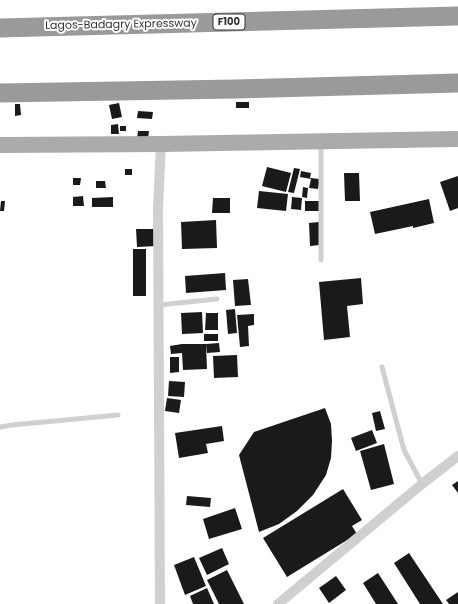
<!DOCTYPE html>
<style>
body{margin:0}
canvas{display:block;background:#fff}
</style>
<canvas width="458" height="604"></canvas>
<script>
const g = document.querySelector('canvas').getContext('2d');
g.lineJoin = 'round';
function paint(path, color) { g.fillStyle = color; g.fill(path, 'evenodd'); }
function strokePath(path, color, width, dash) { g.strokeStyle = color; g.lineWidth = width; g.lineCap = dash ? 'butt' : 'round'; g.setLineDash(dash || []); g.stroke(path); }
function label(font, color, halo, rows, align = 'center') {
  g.font = font + ' Poppins,sans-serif'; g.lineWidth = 4; g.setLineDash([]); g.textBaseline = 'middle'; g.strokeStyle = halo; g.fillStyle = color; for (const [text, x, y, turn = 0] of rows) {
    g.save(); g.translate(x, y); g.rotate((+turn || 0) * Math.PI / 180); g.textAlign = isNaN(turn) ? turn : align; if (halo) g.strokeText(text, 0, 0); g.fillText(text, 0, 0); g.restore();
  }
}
paint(new Path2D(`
 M236,102H249V108H236Z
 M119,103L122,117L112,119L109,105Z
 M15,104H20L21,115L15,116Z
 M138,111L153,112L152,119L137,118Z
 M118,124L119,134H111V125Z
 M120,126H126V131H120Z
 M138,131H149L148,139H137Z
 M267,167L291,173L286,192L262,186Z
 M294,168L300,169L294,193L288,192Z
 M125,169H132V175H125Z
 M301,171L311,173L310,178L320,179L318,189L309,188L311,179L300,177Z
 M344,173H359L360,201H345Z
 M458,176V208L450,211L440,182Z
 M73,178H81L80,185H73Z
 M96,181H105L106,188H96Z
 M303,187L308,188L307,198L302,197Z
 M259,191L288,194L286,211L257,208Z
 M83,196L84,206H73V197Z
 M113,197V207H92V198Z
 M292,197L302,198L301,210L291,209Z
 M213,198H230V213H212Z
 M429,199L434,223L413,228V226L375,234L370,212Z
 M1,201H5L4,211H0Z
 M305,201H319V211H305Z
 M216,220L217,248L182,249L181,222Z
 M319,222L320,245L310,246L309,223Z
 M136,229H157V246L137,247Z
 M133,249H146V296H133Z
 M225,273L226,290L186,293L185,276Z
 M361,278L363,304L347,306L350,337L324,340L319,282Z
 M248,279L251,305L235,306L233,280Z
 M235,309L237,333L228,334L226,310Z
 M202,312L203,333L182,334L181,313Z
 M206,313H218V330H205Z
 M254,314V325L248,326L249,346L240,347L237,315Z
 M204,334H218V341H204Z
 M219,343L220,352L207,353L206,344Z
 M182,344H206L207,369L183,370L182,353L171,354L170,346Z
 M237,355L238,377L214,378L213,356Z
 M170,357H179V372L170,373Z
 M169,381L185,382L184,397L168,396Z
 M167,398L181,400L179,413L165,411Z
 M325,408L331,424L332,441L331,458L326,475L313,495L297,511L279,524L259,532L239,455L254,432Z
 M380,411L385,429L376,431L372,413Z
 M222,426L224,441L206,444L208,453L179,458L175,433Z
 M372,430L377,443L356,451L351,438Z
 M384,444L394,484L371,490L360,451Z
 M458,481V493L452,485Z
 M343,489L362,520L352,526L357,534L287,577L263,538Z
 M187,496L211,498L210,507L186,505Z
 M235,508L242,529L209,539L203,519Z
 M222,548L229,564L207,575L199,558Z
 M409,553L443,604H420L394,563Z
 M194,557L206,586L185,595L174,565Z
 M227,570L244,604H219L207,580Z
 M378,573L398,604H376L363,583Z
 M336,576L346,590L329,603L319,588Z
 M207,588L214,604H193L190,596Z
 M458,592V604H449L446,600Z`), '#1a1a1a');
strokePath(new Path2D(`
 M321,260V144
 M159,305L217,299
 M382,367L404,450L422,484
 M0,427L12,425L118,415`), '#d0d0d0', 5);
strokePath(new Path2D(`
 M160,604L158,208L161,144
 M278,604L422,484L458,456`), '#d0d0d0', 10);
strokePath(new Path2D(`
 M0,145L161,144L458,139`), '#ababab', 16);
strokePath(new Path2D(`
 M0,28L458,16
 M0,93L236,89L458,83`), '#9a9a9a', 19);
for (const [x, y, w] of [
 [229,22,32]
]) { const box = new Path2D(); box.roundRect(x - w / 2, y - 8, w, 16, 3); g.fillStyle = '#fff'; g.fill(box); strokePath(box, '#333', 1); }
label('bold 10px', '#333', null, [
 ["F100",229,22]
]);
label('11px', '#333', '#fff', [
 ["Lagos-Badagry Expressway",121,25,-1]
]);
</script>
